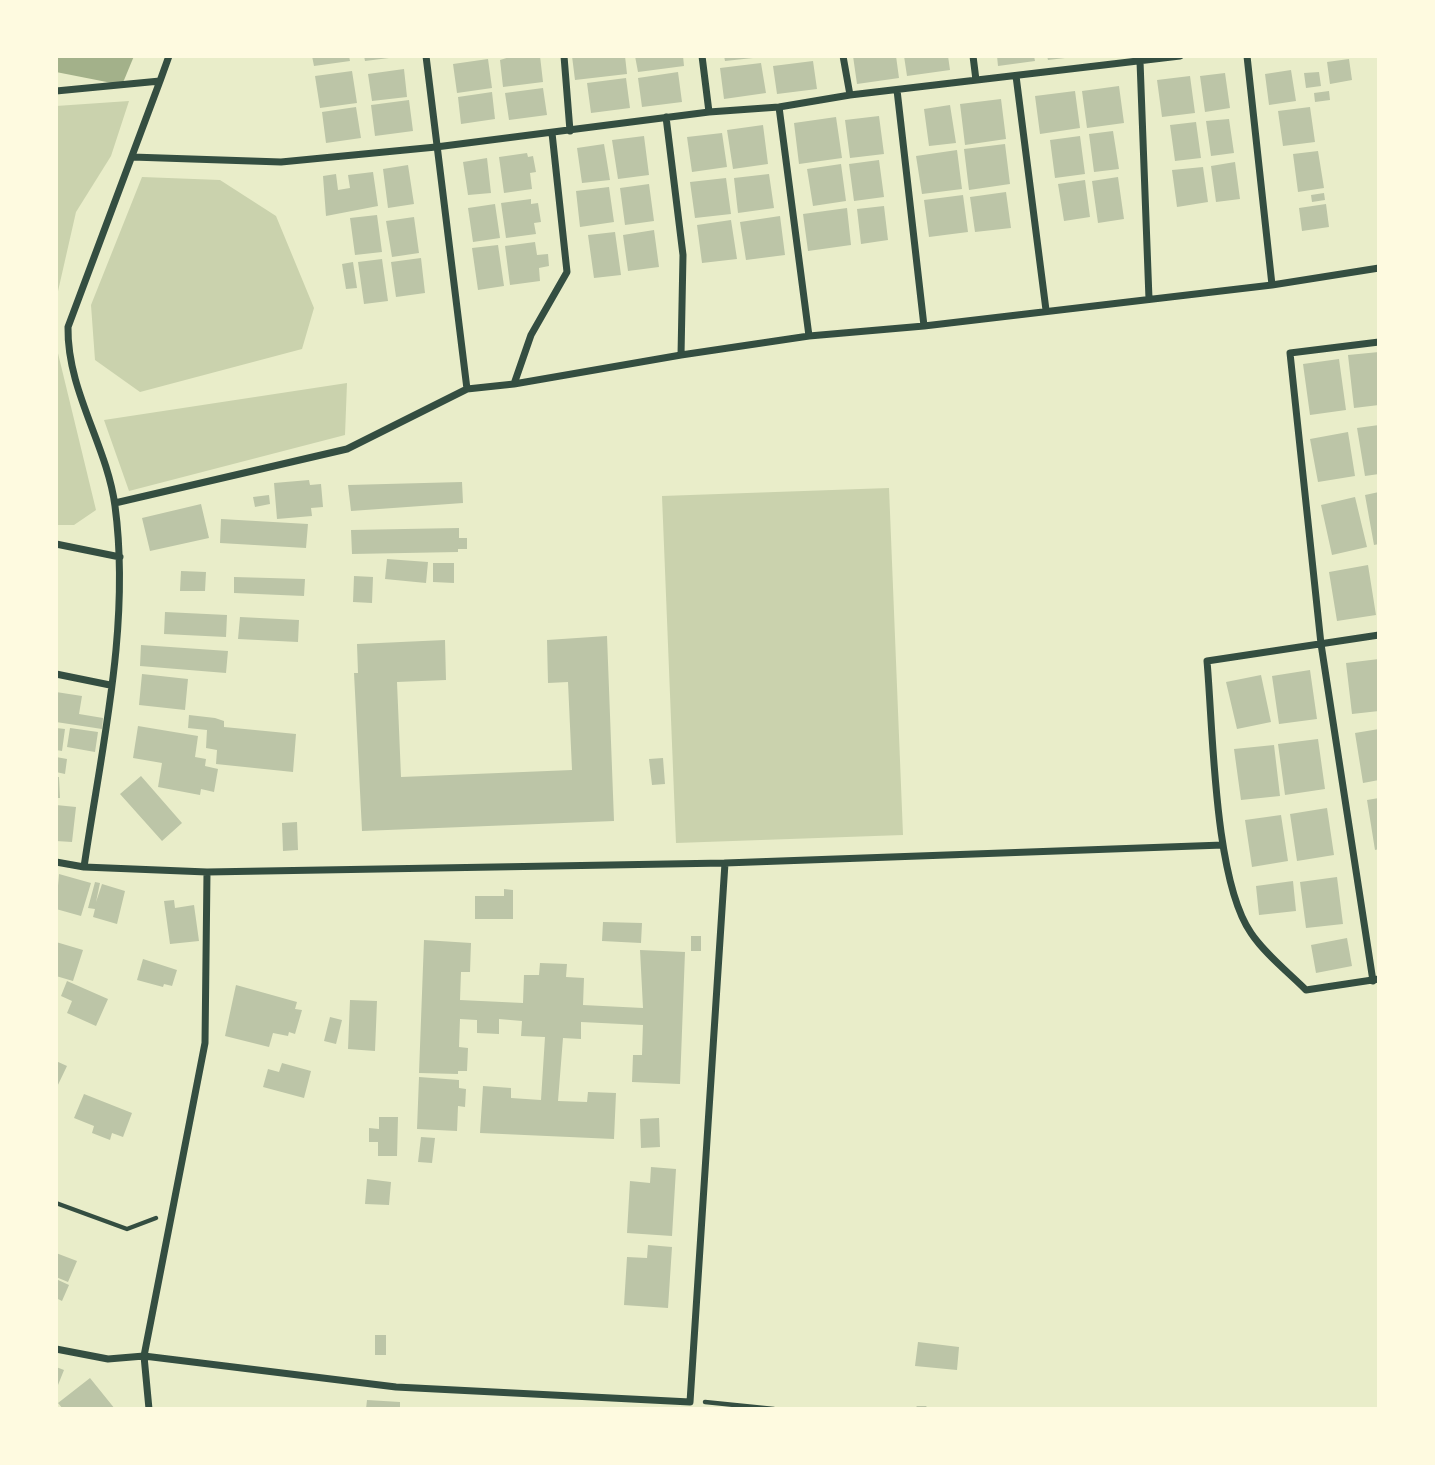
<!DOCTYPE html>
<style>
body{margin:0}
#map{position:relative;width:1435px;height:1465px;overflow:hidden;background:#e9edc9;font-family:Arial,sans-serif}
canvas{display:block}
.frame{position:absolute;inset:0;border:58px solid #fefae0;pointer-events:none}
</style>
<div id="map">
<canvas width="1435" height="1465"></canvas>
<div class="frame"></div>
</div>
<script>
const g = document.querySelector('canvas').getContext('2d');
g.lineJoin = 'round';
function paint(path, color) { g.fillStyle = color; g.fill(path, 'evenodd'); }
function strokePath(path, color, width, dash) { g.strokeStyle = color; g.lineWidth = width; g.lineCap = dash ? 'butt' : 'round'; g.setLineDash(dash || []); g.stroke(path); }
paint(new Path2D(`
 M129,101L111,156L76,212L56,300V106Z
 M142,177L220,180L276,216L314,308L302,349L140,392L95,360L91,305Z
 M56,345L96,510L74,525H56Z
 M347,383L345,435L129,491L104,420Z
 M889,488L903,835L676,843L662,496Z`), '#cad2ad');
paint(new Path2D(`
 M56,56H134L122,85L56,72Z`), '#a3b18a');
paint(new Path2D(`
 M312,56H349L350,61L314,66Z
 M364,56H389V58L365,61Z
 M513,56H540L543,82L503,87L500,60Z
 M572,56H625L627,74L575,80Z
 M635,56H683L684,66L638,72Z
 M724,56H753V58L725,61Z
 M853,56H896L899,78L857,84Z
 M904,56H948L950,70L907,76Z
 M997,56H1034L1035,61L998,66Z
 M1047,56H1065V58L1048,60Z
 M488,59L492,88L457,93L453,64Z
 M1349,59L1352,80L1330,84L1327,62Z
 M813,61L817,89L777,94L773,66Z
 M761,63L766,93L724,99L720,68Z
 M404,69L407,97L372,101L368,74Z
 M1291,70L1296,101L1269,105L1265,74Z
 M352,71L357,103L320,108L315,76Z
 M678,72L682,102L642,107L638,78Z
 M1319,72L1321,86L1306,88L1304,73Z
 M1225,73L1230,108L1205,112L1200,76Z
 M1190,76L1195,113L1162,117L1157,80Z
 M626,78L630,108L591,113L587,83Z
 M1119,86L1124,123L1087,128L1082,91Z
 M543,88L547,115L509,120L505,93Z
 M1075,91L1080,128L1040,134L1035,96Z
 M1329,91L1330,100L1315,102L1314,93Z
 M492,92L495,119L461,124L458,97Z
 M1001,99L1006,139L965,145L960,104Z
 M409,100L413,131L375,136L371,105Z
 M950,105L956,143L929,146L924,109Z
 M356,107L361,138L326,143L322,112Z
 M1310,107L1315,142L1283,146L1278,111Z
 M879,116L884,154L850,158L845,120Z
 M836,117L842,158L799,164L794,123Z
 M1229,119L1234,153L1211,156L1206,121Z
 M1196,122L1201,158L1175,161L1170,125Z
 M763,125L768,164L733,169L727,130Z
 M1113,131L1119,169L1094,172L1089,134Z
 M722,133L727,167L692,172L687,137Z
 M644,136L649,175L618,179L612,140Z
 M1080,136L1085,174L1055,178L1050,140Z
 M604,144L610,180L582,183L577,148Z
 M1005,144L1010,184L969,190L964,149Z
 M957,150L962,189L922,194L916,156Z
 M1318,151L1324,188L1298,192L1293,154Z
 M527,153L528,157L533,156L536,172L530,173L532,189L504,193L499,157Z
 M487,158L491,193L468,195L463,162Z
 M879,160L884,197L854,201L849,164Z
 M1235,162L1240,199L1216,202L1211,166Z
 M841,164L846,201L813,206L807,169Z
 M408,165L414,204L388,208L383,169Z
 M1203,167L1208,202L1177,207L1172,170Z
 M373,172L378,206L326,216L323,176L336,174L338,190L350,188L348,175Z
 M769,174L774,208L738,213L734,178Z
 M1118,177L1124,219L1098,223L1092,181Z
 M726,178L731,214L695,218L690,182Z
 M1085,180L1090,217L1064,221L1058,184Z
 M649,184L654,221L625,225L620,188Z
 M609,187L614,222L580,227L576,191Z
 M1006,192L1011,228L975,232L970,197Z
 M1324,193L1325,200L1312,202L1311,195Z
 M963,195L968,232L929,237L924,200Z
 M531,199V204L538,203L541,222L534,223L536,234L506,238L501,203Z
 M495,204L500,238L473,242L468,208Z
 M1326,204L1329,227L1302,231L1299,208Z
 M884,206L888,240L861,244L857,209Z
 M847,208L851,245L808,251L803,214Z
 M377,215L382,252L355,255L350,218Z
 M780,216L785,255L746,260L740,222Z
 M414,217L419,253L392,257L386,221Z
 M731,220L737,259L702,263L697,225Z
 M654,230L659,267L628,271L623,235Z
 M615,232L621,275L594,278L588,235Z
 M535,242L537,255L548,254L549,266L539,268L540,281L510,285L505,246Z
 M498,245L504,286L478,290L472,248Z
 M421,258L425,293L396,297L391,262Z
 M382,259L388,301L364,304L358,262Z
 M353,262L357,288L346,289L342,264Z
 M1379,352V405L1354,408L1348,355Z
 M1339,359L1346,410L1310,415L1303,364Z
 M1379,425V474L1365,476L1357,428Z
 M1348,432L1355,476L1318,482L1310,439Z
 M309,480L310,485L321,484L323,507L311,508L312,516L277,519L274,483Z
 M462,482L463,503L351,511L348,485Z
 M1379,492V544L1374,545L1365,495Z
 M269,495L270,504L255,507L253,497Z
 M1355,497L1367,547L1332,555L1321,505Z
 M201,504L209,538L150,551L142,518Z
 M221,519L308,524L306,548L220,543Z
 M459,528V538H467V549H458V552L352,554L351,530Z
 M387,559L428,562L426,583L385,579Z
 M433,563H454V583L433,582Z
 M1368,565L1376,615L1337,621L1329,572Z
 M181,571L206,572L205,591H180Z
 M354,576L373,577L372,603L353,602Z
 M234,577L305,579L304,596L234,593Z
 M165,612L227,615L226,637L164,634Z
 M240,617L299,620L298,642L238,639Z
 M607,636L614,821L362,831L354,673H358L357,644L445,640L446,680L397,682L401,777L572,770L568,682L548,683L547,640Z
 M141,645L228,651L226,673L140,666Z
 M1379,659V711L1352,714L1346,663Z
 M1310,670L1317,719L1279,724L1272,676Z
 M142,674L188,679L185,710L139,705Z
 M1261,675L1271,722L1237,729L1226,682Z
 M56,692L82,696L79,714L103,718L102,729L56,722Z
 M189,715L215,718L224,721V727L296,734L293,772L216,764L217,750L206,748L207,730L188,728Z
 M138,726L198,736L195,757L206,759L205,766L218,769L214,792L201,789L200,795L158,787L162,763L133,758Z
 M56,728L65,729L62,751L56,750Z
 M70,728L98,732L95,752L67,747Z
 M1379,729V780L1363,783L1355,733Z
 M1318,739L1325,789L1285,795L1278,744Z
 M1274,745L1280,796L1241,800L1234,749Z
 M56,757L67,759L65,774L56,772Z
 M663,758L665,784L652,785L649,759Z
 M141,776L182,823L162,841L120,794Z
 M56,777H59L60,798H56Z
 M1379,798V849L1375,850L1367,800Z
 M56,805L76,807L72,842L56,841Z
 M1327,808L1334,855L1297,861L1290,814Z
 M1281,815L1288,861L1252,867L1245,820Z
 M297,822L298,850L283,851L282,823Z
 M59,874L91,883L81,916L56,909Z
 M1337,877L1343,924L1306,928L1300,882Z
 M1293,881L1296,911L1259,915L1256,886Z
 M95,882L100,883L96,902L102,884L125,891L117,924L93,917L95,909L88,908Z
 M504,889L513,890V919H475V896H504Z
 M174,900L175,908L194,905L199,941L170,944L164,901Z
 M603,922L642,923L641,943L602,941Z
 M691,936H701V951H691Z
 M1347,938L1352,966L1316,973L1311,945Z
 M424,940L471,943L470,972H461L460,1000L523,1003L524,975H539L540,963L567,964L566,977L584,978L583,1005L643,1008L640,950L685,952L680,1084L632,1082L633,1055H642L643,1025L581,1022V1039L563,1038L558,1101L587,1102L588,1092L616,1093L614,1139L480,1133L483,1086L511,1088V1098L541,1100L545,1037L521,1036L522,1021L499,1019V1034L477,1033V1020L460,1019L459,1047L468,1048L467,1071H458V1074L419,1073Z
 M56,942L83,950L73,981L56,976Z
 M143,959L177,970L172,986L164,984L163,987L137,980Z
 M67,981L108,999L96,1026L67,1013L72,1001L61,996Z
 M236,985L297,1002L295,1009L302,1010L295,1034L289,1032L288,1036L273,1033L269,1047L225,1036Z
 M350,1000L377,1001L375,1051L348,1049Z
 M330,1017L342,1020L336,1044L324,1041Z
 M56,1061L67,1066L56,1089Z
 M282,1063L311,1071L304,1098L263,1087L268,1069L279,1072Z
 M419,1077L459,1080V1088L466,1089L465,1107L458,1106L457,1131L417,1129Z
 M84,1094L132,1113L123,1137L112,1133L110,1140L92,1133L94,1126L74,1118Z
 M379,1117H398L397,1156H378V1142H369V1128L379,1129Z
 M659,1118L660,1147L641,1148L640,1119Z
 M421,1137L435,1138L432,1163L418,1162Z
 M651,1167L676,1169L672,1236L627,1233L630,1181L650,1183Z
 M367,1179L391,1182L389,1205L365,1204Z
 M648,1245L672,1247L668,1308L624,1305L627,1257L647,1258Z
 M56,1253L77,1261L68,1282L56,1277Z
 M56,1279L69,1285L62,1301L56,1298Z
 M375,1335H386V1355H375Z
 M918,1342L959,1347L957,1370L915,1366Z
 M56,1367L64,1370L56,1390Z
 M90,1378L115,1409H63L58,1403Z
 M367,1400L400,1402V1409H366Z`), '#bcc5a7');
strokePath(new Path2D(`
 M56,1203L127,1229L156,1218
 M705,1402L774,1409
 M917,1409H926`), '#344e41', 4.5);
strokePath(new Path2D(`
 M426,56L467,389
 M564,56L570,131
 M702,56L709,112
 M843,56L850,95
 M973,56L976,80
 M1247,56L1272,285
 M1140,61L1149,299
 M1016,76L1046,310
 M160,81L169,56
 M897,90L924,326
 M56,91L160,81L68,327C67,391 107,445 115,506C131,625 101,750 84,867
 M779,107L809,336
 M666,117L683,255L681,355
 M132,157L281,162L436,147L709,112L779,107L850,95L1180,56
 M514,384L531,335L567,272L552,133
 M115,503L347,449L467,389L514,384L681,355L809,336L924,326L1272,285L1379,268
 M56,544L120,557
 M1379,635L1207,661C1213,728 1214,880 1251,933C1265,954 1288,972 1306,990L1379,979
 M56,674L110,685
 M56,862L84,867L207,872L725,863L1223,845
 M1373,981L1321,644L1290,353L1379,342
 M56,1349L108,1359L144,1356L205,1043L207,872
 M149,1409L144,1356L396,1387L690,1402L725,863`), '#344e41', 7);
</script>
